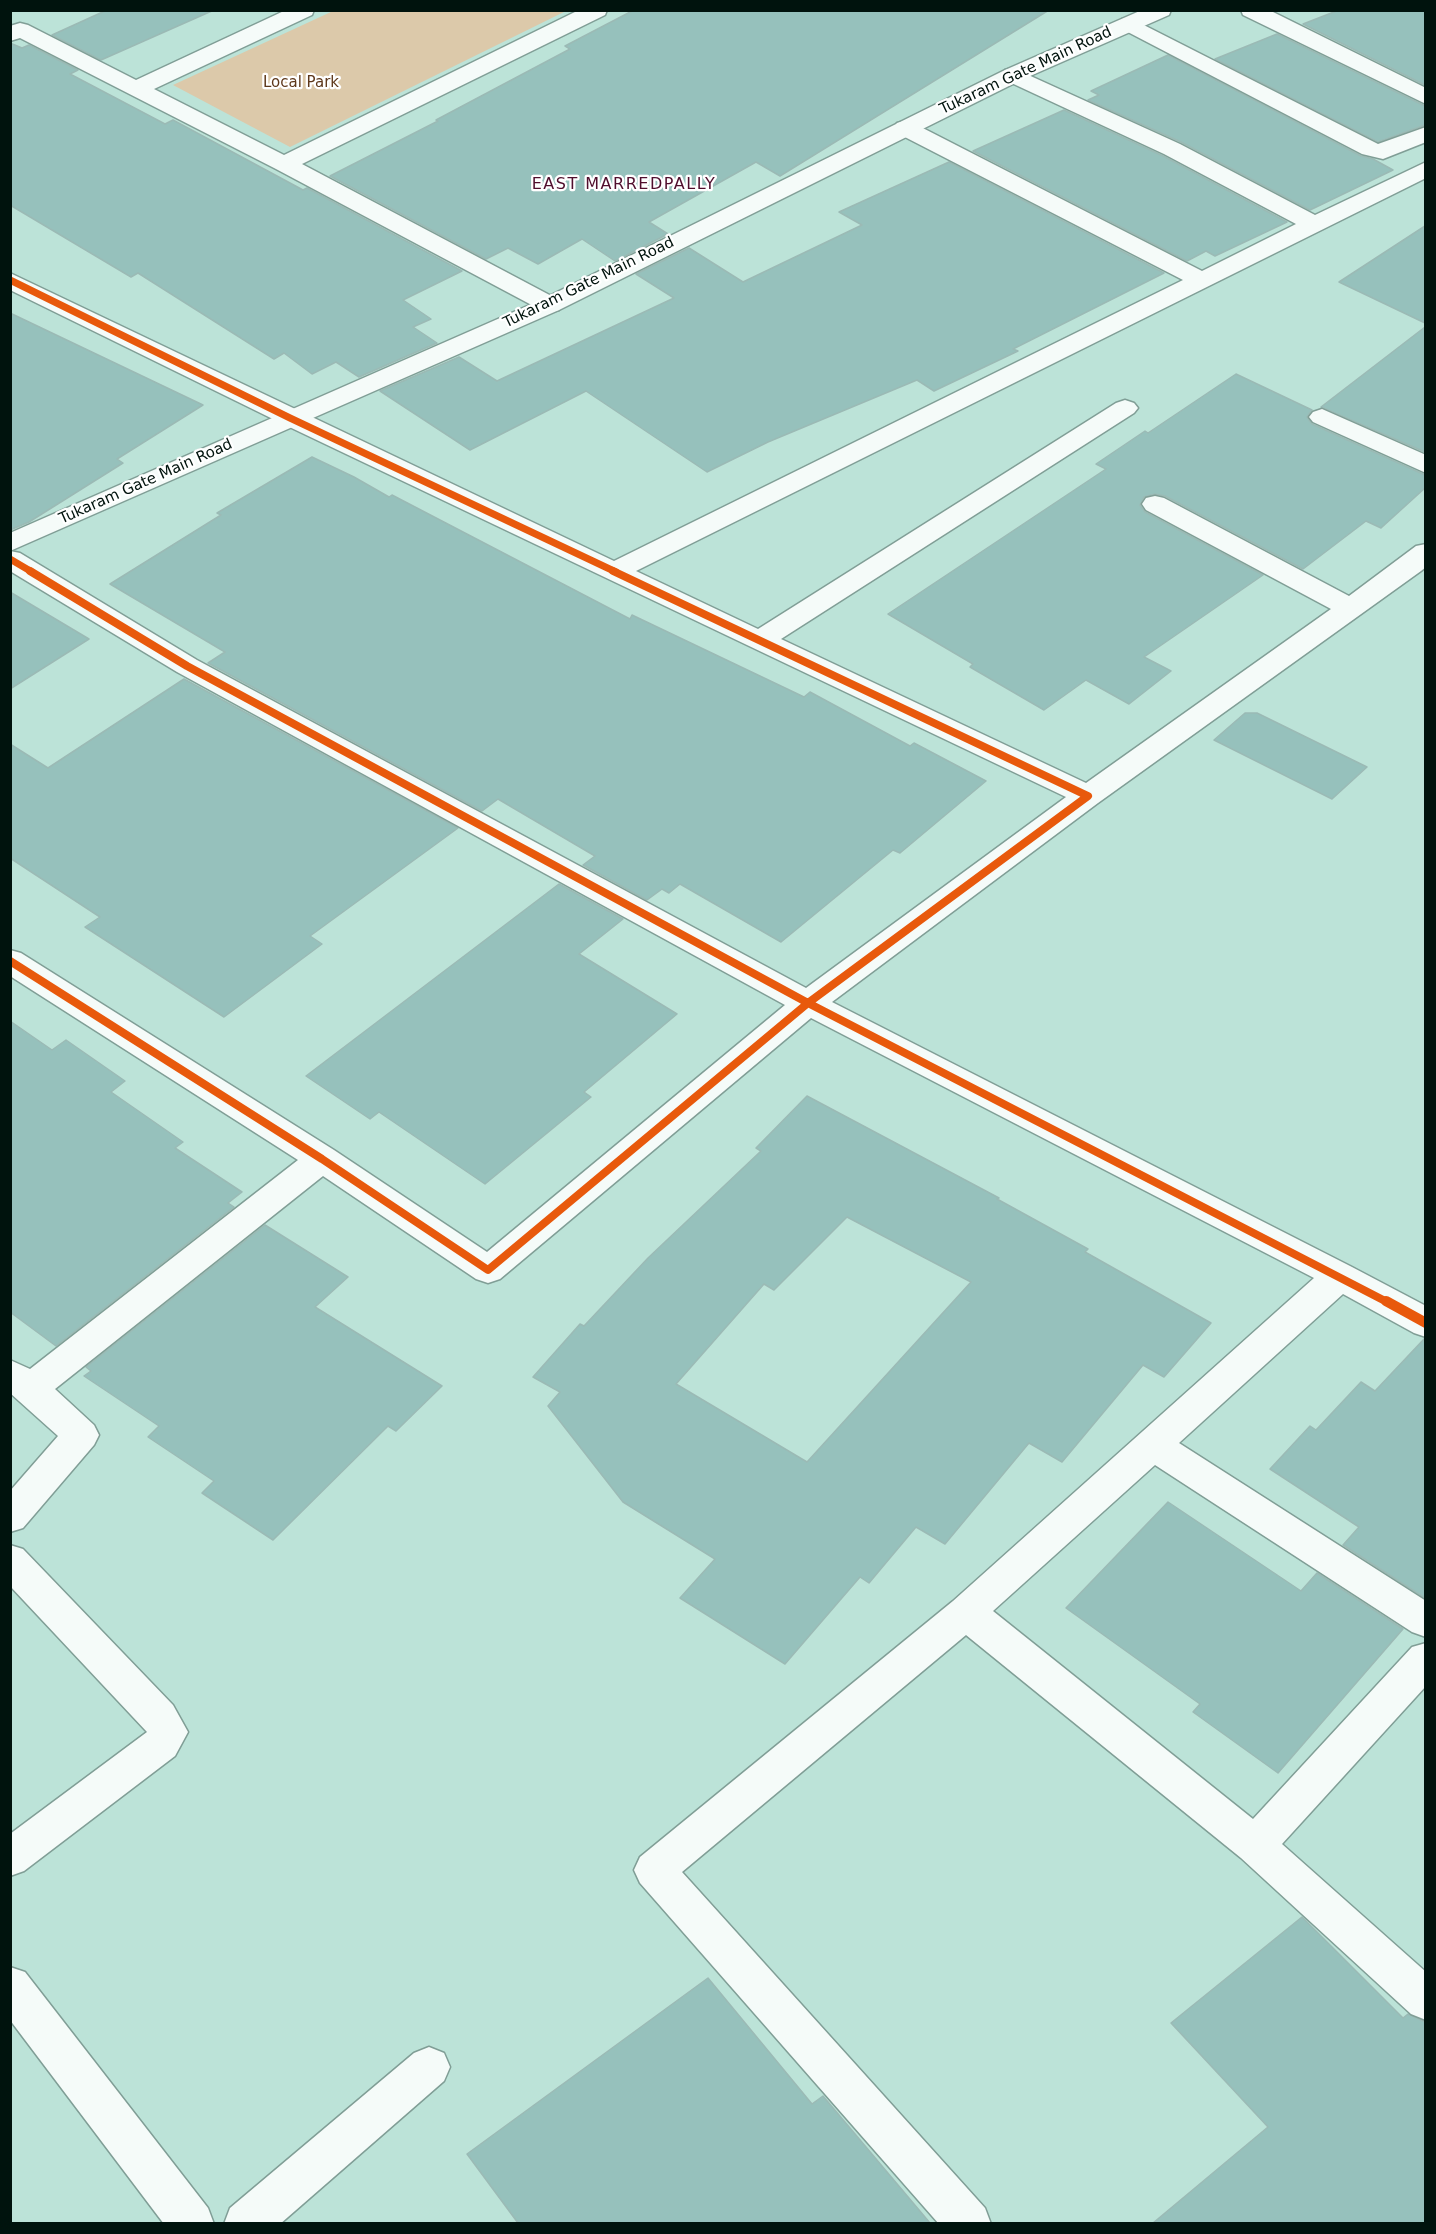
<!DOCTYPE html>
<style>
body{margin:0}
#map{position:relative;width:1436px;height:2234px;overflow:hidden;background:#bce3d8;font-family:"DejaVu Sans",sans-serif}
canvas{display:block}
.frame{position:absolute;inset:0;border:12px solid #00130d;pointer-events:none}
</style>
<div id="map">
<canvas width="1436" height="2234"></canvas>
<div class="frame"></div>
</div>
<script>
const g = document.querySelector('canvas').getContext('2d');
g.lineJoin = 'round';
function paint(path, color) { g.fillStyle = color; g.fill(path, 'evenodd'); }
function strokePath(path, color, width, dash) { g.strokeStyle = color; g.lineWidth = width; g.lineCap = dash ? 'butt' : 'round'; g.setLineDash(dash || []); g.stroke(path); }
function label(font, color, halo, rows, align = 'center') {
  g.font = font + ' "DejaVu Sans",sans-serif'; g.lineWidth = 4.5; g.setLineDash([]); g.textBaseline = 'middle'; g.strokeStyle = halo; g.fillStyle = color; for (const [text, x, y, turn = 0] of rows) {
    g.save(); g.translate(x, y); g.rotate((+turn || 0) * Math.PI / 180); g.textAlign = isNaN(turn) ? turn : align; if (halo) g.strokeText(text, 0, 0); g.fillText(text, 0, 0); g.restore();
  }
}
paint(new Path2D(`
 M333,11V10L566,11L290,147L173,85Z`), '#dcc9aa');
const building = new Path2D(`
 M107,10H214L101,60L52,35Z
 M634,10H1049L780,176L756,162L649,222L668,234L615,261L582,239L538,264L508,248L486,259L330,176L438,121L436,120L570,49L565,46Z
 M1339,10H1425V85L1303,24Z
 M1277,34L1425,106V125L1378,142L1215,59Z
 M10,43L22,48L29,45L78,70L70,74L165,124L173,120L303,190L307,188L462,271L403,300L431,319L413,327L437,343L359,377L336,362L312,374L284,353L274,359L138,273L131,277L10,205Z
 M1168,55L1361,156L1373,159L1393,170L1310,210L1181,142L1088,100L1099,95L1091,91Z
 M1064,110L1163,156L1287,222L1215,256L1206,251L1187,261L973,151Z
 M949,162L1164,273L1013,349L1018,351L934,391L917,380L768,442L707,472L586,391L470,450L380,391L459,357L497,381L674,298L636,274L689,248L743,282L862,225L839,212Z
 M1425,226V323L1339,282Z
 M10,313L203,405L117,459L123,463L29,522L10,530Z
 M1425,327V452L1321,407Z
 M1236,374L1312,410L1307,417L1312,424L1425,475V488L1381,528L1366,521L1303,569L1165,496L1155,494L1144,497L1140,505L1145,512L1263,575L1144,657L1171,671L1129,704L1086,680L1044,710L970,667L973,664L888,614L1106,469L1096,464L1145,431L1148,433Z
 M312,457L354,477L389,497L392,495L630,619L632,615L804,697L810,692L910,746L914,743L986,781L900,853L893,850L781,942L680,884L669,893L662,889L647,900L583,865L595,856L498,799L482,811L208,663L225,652L110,584L221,515L217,513Z
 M10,592L89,639L10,689Z
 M184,679L458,828L310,936L322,944L224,1017L85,927L100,917L10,858V744L48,768Z
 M1245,713H1257L1367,767L1332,799L1214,740Z
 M559,884L623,919L579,954L677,1014L584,1092L591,1097L485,1184L379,1112L370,1119L306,1076Z
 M10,1021L52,1050L66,1040L125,1081L111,1092L183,1142L175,1148L242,1192L228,1203L234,1207L56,1346L10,1312Z
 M807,1096L999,1198L997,1199L1088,1249L1085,1252L1211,1323L1164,1377L1143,1365L1062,1462L1029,1443L945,1544L916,1527L869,1583L860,1577L785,1664L680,1598L715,1559L623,1502L548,1406L560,1392L533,1377L580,1324L584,1326L648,1258L761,1151L756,1148ZM847,1217L971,1282L807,1462L676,1384L764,1284L774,1290Z
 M265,1225L348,1277L315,1307L442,1386L396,1431L388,1426L273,1540L202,1493L214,1481L148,1437L159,1426L84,1376L91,1371L86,1367Z
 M1424,1339H1425V1598L1343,1545L1359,1527L1270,1469L1310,1426L1316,1430L1361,1382L1375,1391Z
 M1168,1502L1301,1591L1317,1573L1403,1629L1278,1773L1193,1712L1200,1704L1066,1608Z
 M1302,1917L1403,2018L1408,2014L1425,2022V2223H1153L1268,2127L1171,2023Z
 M708,1978L812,2104L823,2096L930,2223H518L467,2154Z`);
paint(building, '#96c1bc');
strokePath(building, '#9bbab5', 1.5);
const street = new Path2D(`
 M286,10H314L312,15L154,89L284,155L579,10H607L605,15L302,164L559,300L562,305L559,310L550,312L541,310L276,169L20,38L10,41V26L20,23L28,25L136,80Z
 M1241,10H1269L1426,88V104L1243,15Z
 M1130,18L1378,144L1426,127V142L1383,159L1362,154L1122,29L1119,24L1122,19Z
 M1013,68L1180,144L1315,215L1426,162V178L636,571L758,629L1116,403L1125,400L1134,403L1138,408L1134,413L781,639L1086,783L1331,609L1146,510L1142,504L1146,498L1155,496L1164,498L1349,596L1416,546L1426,544V567L1421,571L1098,803L832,1002L1352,1267L1426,1306V1337L1414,1333L1343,1294L1179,1443L1426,1601V1637L1412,1632L1155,1465L993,1611L1253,1819L1412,1647L1426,1643V1686L1282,1844L1426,1972V2020L1411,2014L1241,1858L966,1635L682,1872L985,2208L991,2224H939L640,1883L634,1870L640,1857L953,1601L1314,1278L811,1018L500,1279L488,1283L476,1279L323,1176L55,1389L94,1425L99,1435L94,1445L23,1528L10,1532V1491L58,1436L10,1393V1360L30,1369L298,1160L10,976V950L21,953L334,1150L487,1252L785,1005L177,672L10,571V551L20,553L197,660L806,988L1066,797L281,423L10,290V273L614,561L1183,280L897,133L894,128L897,123L905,121L913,123L1202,271L1296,224L1164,154L1005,80L1002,75L1005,70Z
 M1322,409L1426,455V473L1313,422L1309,417L1313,412Z
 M10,1545L23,1549L173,1705L188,1732L175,1756L24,1871L10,1876V1834L147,1732L10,1586Z
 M10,1967L25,1972L208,2208L214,2224H164L10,2020Z
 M429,2047L444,2053L450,2067L444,2081L280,2224H224L230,2208L414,2053Z`);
const secondary = new Path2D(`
 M1142,10H1171L1169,15L1021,80L559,310L10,551V533L541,300L1005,70Z`);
strokePath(street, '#809e96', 3);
strokePath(secondary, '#809e96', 3);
paint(street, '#f5fbf9');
paint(secondary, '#f5fbf9');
strokePath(new Path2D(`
 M10,280L290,418L616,572
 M10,559L32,572`), '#e8590c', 7);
strokePath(new Path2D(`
 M30,571L187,666L808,1003L1389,1303
 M10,961L322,1159L488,1270L808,1003L1088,796L613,571`), '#e8590c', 8);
strokePath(new Path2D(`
 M1386,1301L1426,1323`), '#e8590c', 10);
label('15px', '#00130d', '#fff', [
 ["Tukaram Gate Main Road",1026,71,-25],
 ["Tukaram Gate Main Road",589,283,-26],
 ["Tukaram Gate Main Road",146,482,-24]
]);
label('15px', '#5e381b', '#fff', [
 ["Local Park",301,83]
]);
g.letterSpacing = '1.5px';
label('16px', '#500e2d', '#fff', [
 ["EAST MARREDPALLY",624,185]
]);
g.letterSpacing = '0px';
</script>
